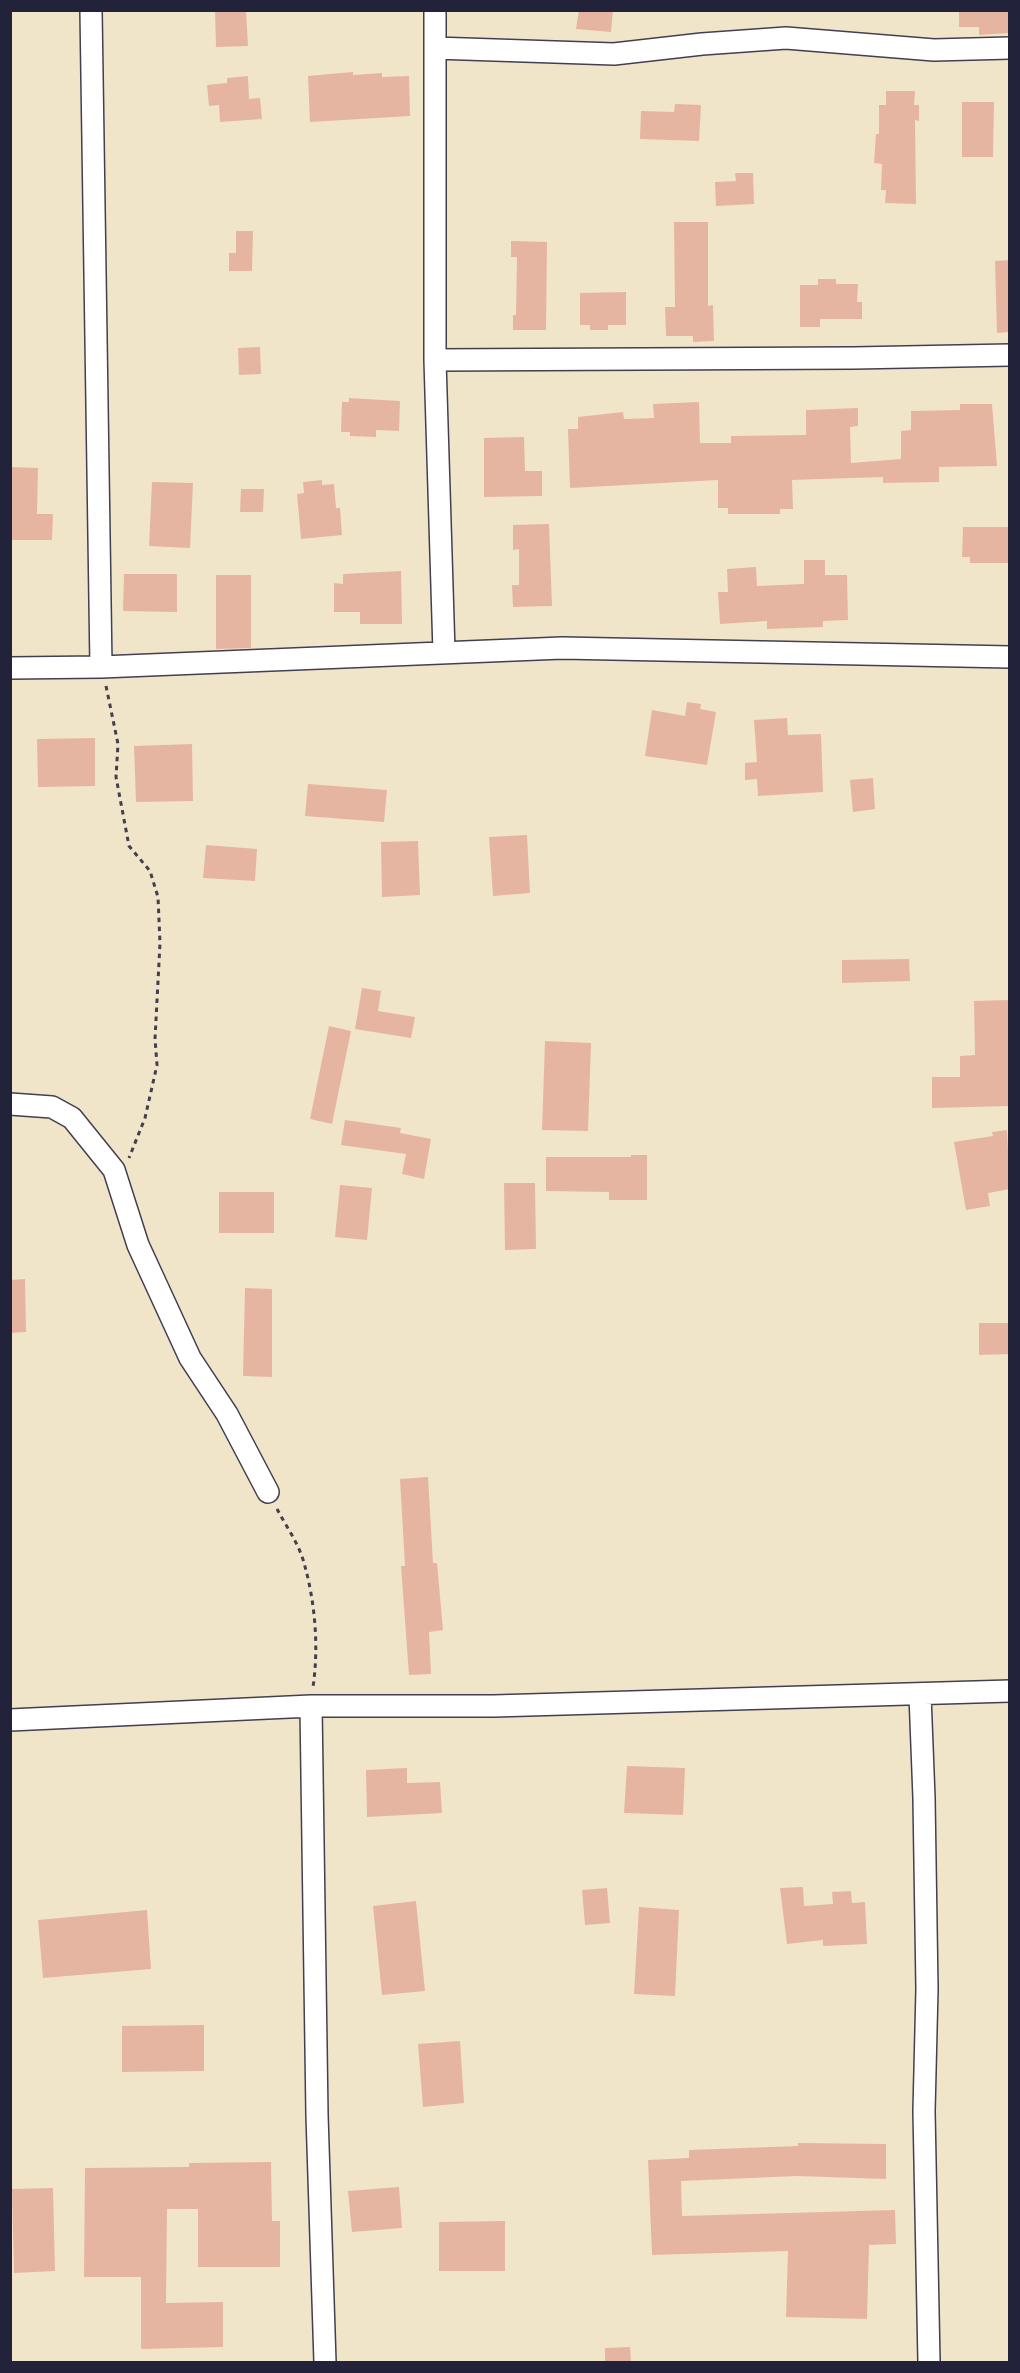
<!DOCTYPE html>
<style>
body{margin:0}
#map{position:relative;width:1020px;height:2373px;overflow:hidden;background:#f1e5c9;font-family:"IM FELL English",serif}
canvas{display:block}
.frame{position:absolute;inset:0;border:12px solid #22223b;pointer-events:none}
</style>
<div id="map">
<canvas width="1020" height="2373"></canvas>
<div class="frame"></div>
</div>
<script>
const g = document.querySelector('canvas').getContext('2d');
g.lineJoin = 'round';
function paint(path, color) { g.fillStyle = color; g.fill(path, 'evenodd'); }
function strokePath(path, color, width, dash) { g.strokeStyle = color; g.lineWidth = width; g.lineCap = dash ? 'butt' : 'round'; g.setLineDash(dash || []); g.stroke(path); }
paint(new Path2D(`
 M215,10H246L248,46L216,47Z
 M579,10H613L611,32L576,29Z
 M959,10H1010V33L979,35V27H959Z
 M353,72V75L382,73V77L409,76L410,116L310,122L308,76Z
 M248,76L249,99L260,98L262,119L220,122L219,105L209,106L207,85L227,83V78Z
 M886,91H915L914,105H919V121L915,120L916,204L885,203L886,190H881L882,164L874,163L876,134H879V105H886Z
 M962,102H994L993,157H962Z
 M675,104L701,105L699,141L640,139L641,111L674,112Z
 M735,173H753L754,204L716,206L715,182L736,181Z
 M674,222H708V306L713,305L714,341L693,342V336H666L665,307H675Z
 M236,231H253L252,271H229V253H236Z
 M511,241L547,242L546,330H513V315H516L517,257H511Z
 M1010,260V332L997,333L995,261Z
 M818,279H836V284H858L857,302H862V319H820V327H800V285H818Z
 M626,292V325H608V330H590V325H580V293Z
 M260,347L261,374L239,375L238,348Z
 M349,398L400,401L399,431L376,430V437L350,436V432H341L342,402H349Z
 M699,402L700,443H731V436L806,435V410L858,408V426L850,427L851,463L901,459V431L911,430V411L960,410V404H992L997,466L939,467V482L883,483V477L792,480L793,509H780V514H728V508H718V480L570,488L568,429H578V417L623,412L624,419L654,418L653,404Z
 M524,437L525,471H542V496L484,497V438Z
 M10,467L38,468L37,514H53L52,540H10Z
 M322,480V485L334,484L336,508H340L342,535L301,539L297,494L304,493L303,482Z
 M152,482L193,483L190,548L149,546Z
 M241,489H264L263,512H240Z
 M549,524L552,606L513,607L512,585H519V549L513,550V525Z
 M963,527H1010V563H970V557H962Z
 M804,560H825V575H847L848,620L823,621V627L767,629V621L720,624L718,592H728L727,569L756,567L757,586L804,584Z
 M401,571L402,624H360V612H334V583L343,584V574Z
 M124,574H177V612L123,611Z
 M216,575H251V648L216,649Z
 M687,702L701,704L700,709L716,712L707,765L645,756L652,710L685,716Z
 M787,718L788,735L821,734L823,792L758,796L757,779L745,780V763L757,762L754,720Z
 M95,738V786L38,787L37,739Z
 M192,744L193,801L136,802L134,746Z
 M873,778L875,809L853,812L850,780Z
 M308,784L387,790L384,822L305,816Z
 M527,835L530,893L493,896L489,837Z
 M418,841L420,895L382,897L381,842Z
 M206,845L257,849L255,881L203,878Z
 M909,959L910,981L842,983V960Z
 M362,988L381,991L378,1011L415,1017L411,1038L355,1029Z
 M1010,1000V1106L932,1108V1077H960V1056L975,1055L974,1001Z
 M329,1026L351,1031L332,1124L310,1119Z
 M545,1041L591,1043L588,1131L542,1130Z
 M345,1120L401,1128L400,1133L431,1139L424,1179L402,1174L406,1154L341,1145Z
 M1007,1130L1010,1189L988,1193L990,1206L966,1210L954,1142L993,1136L992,1132Z
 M631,1155H647V1200H609V1192L546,1191V1157H631Z
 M504,1183H535L536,1249L505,1250Z
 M340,1185L372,1188L367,1240L335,1237Z
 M219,1192H274V1233H219Z
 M25,1279L26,1332L10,1333V1280Z
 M245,1288L272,1289V1377L243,1376Z
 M979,1323H1010V1354L979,1355Z
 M428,1477L433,1563H437L443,1630L429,1632L431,1674L409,1675L401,1566H405L400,1479Z
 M627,1766L685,1768L683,1815L624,1813Z
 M407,1768V1783L440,1782L442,1813L367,1817L366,1770Z
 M803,1887L804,1906L833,1904L832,1892L851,1891L852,1903L865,1902L867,1944L823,1946V1940L787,1944L780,1888Z
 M607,1888L610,1923L585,1925L582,1890Z
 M416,1901L425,1991L382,1995L373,1906Z
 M639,1907L679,1910L675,1996L634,1994Z
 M147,1910L151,1969L43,1978L38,1920Z
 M204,2025V2071L122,2072V2026Z
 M460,2041L464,2103L423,2107L418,2044Z
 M798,2143L886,2144V2179L797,2176L681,2181L682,2216L895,2210L896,2244L869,2245L867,2319L786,2317L788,2251L652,2255L648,2160L689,2158V2150L798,2146Z
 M271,2162L272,2221H280V2267H198V2209H167L166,2303L223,2302V2347L141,2349V2277H84L85,2168L189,2167V2163Z
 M399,2187L402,2228L352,2232L348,2191Z
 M53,2188L55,2271L14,2273L12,2189Z
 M505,2221V2271H439V2222Z
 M630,2347L631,2362H605V2348Z`), '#e6b5a2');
const minor = new Path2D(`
 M91,10L101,667
 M435,10V360L444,652
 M435,48L614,54L702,44L786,38L934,50L1010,48
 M435,360L854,358L1010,355
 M10,668L101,667L562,648L1010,657
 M10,1104L52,1107L72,1118L114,1170L138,1245L190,1358L227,1414L268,1492
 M920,1695L924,1798L927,1989L924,2111L929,2362
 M311,1706L317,2115L325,2362
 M10,1720L311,1706H494L1010,1691`);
strokePath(minor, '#413f50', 24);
strokePath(new Path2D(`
 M106,686L118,744L116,777L129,846L150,871L158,897L160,943L155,1039L157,1065L145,1118L129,1158
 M277,1509C286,1526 299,1544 304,1563C315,1601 319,1647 313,1687`), '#413f50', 3, [4.5, 4.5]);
strokePath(minor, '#fff', 21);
</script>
